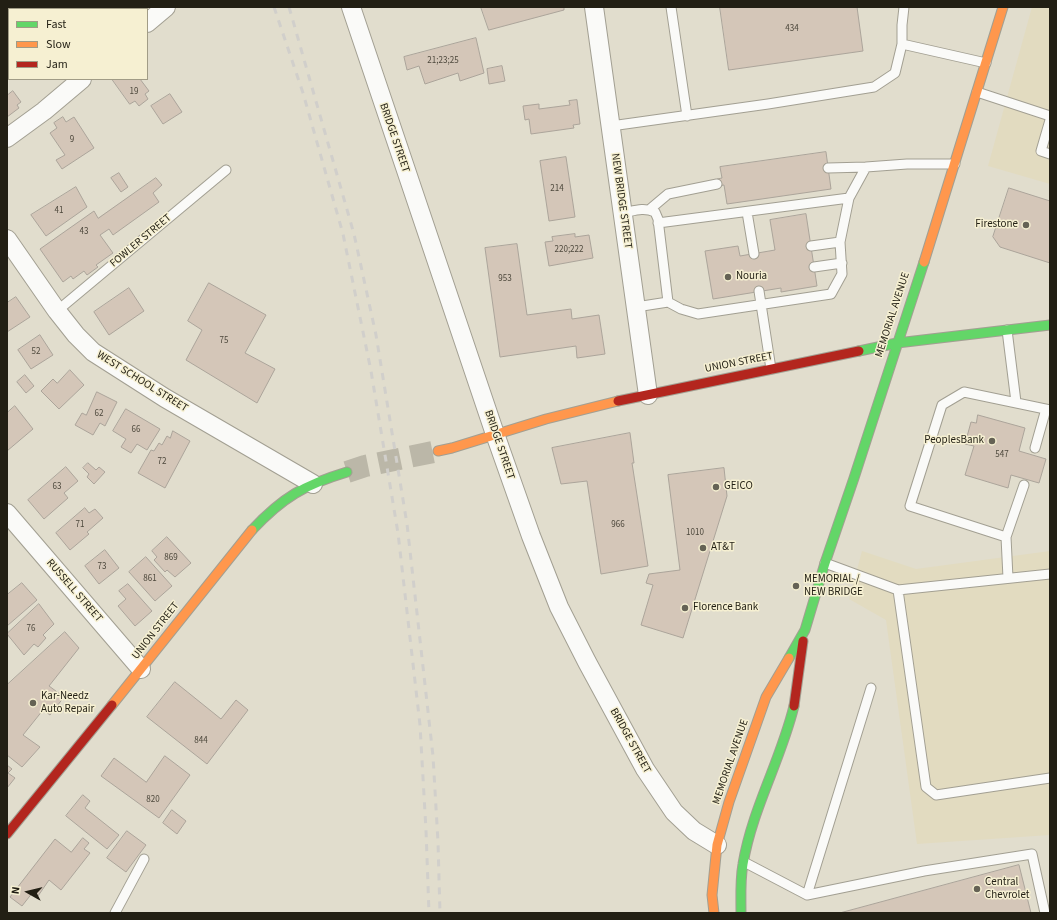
<!DOCTYPE html>
<style>
body{margin:0}
#map{position:relative;width:1057px;height:920px;overflow:hidden;background:#e1ddcd;font-family:"Source Sans 3",sans-serif}
canvas{display:block}
.frame{position:absolute;inset:0;border:8px solid #221f14;pointer-events:none}
.legend{position:absolute;left:8px;top:8px;width:140px;height:72px;box-sizing:border-box;background:#f6f0d2;border:1px solid #a19c86;margin:0;padding:5px 7px;list-style:none;font-size:12px;color:#221f14}
.legend li{display:flex;align-items:center;gap:8px;height:20px}
.legend b{width:20px;border:1px solid #a19c86}
.north{position:absolute;left:8px;top:872px;width:40px;height:40px;-webkit-text-stroke:3px #f6f0d2;paint-order:stroke;rotate:278deg;font-size:11px;font-weight:700;line-height:16px;text-align:center;color:#221f14}
.north::after{content:'';display:block;margin:auto;width:14px;height:18px;background:#221f14;clip-path:polygon(50% 0,100% 100%,50% 72%,0 100%)}
</style>
<div id="map">
<canvas width="1057" height="920"></canvas>
<div class="frame"></div>
<ul class="legend">
<li><b style="height:5px;background:#63d668"></b>Fast</li>
<li><b style="height:5px;background:#ff974d"></b>Slow</li>
<li><b style="height:5px;background:#b3261e"></b>Jam</li>
</ul>
<div class="north">N</div>
</div>
<script>
const g = document.querySelector('canvas').getContext('2d');
g.lineJoin = 'round';
function paint(path, color) { g.fillStyle = color; g.fill(path, 'evenodd'); }
function strokePath(path, color, width, dash) { g.strokeStyle = color; g.lineWidth = width; g.lineCap = dash ? 'butt' : 'round'; g.setLineDash(dash || []); g.stroke(path); }
function label(font, color, halo, rows, align = 'center') {
  g.font = font + ' "Source Sans 3",sans-serif'; g.lineWidth = 3; g.setLineDash([]); g.textBaseline = 'middle'; g.strokeStyle = halo; g.fillStyle = color; for (const [text, x, y, turn = 0] of rows) {
    g.save(); g.translate(x, y); g.rotate((+turn || 0) * Math.PI / 180); g.textAlign = isNaN(turn) ? turn : align; if (halo) g.strokeText(text, 0, 0); g.fillText(text, 0, 0); g.restore();
  }
}
paint(new Path2D(`
 M1032,7H1050V184L988,166Z
 M862,551L916,569L1050,551V835L917,844L886,620L849,599Z`), '#e2dbc0');
const building = new Path2D(`
 M481,7H564V10L489,30Z
 M720,7H857L863,51L729,70Z
 M476,38L484,73L460,81L458,73L425,84L419,66L407,70L404,57Z
 M502,66L505,81L489,84L487,69Z
 M112,79H140L149,91L145,94L148,99L139,106L135,101L130,104Z
 M13,91L21,102L17,105L19,108L7,117V93L8,94Z
 M170,94L182,112L163,124L151,106Z
 M577,100L580,124L573,125L574,128L531,134L529,119L525,120L523,106L539,104V109L570,105L569,101Z
 M63,117L66,122L74,117L94,148L62,169L56,160L65,155L50,133L57,128L54,123Z
 M826,152L831,189L727,204L724,185L718,186L717,179L722,178L720,167Z
 M566,157L575,217L549,221L540,161Z
 M119,173L128,187L121,192L111,178Z
 M156,178L162,185L153,193L159,202L113,235L109,229L100,235L113,253L96,265L98,267L87,275L84,271L73,279L71,276L63,282L40,249L94,211L98,218Z
 M76,187L87,207L46,236L31,215Z
 M1009,188L1050,201V263L1000,247L993,237Z
 M806,214L817,286L781,292V288L713,299L705,251L738,246L740,256L775,250L770,220Z
 M575,234V237L589,235L593,258L549,266L545,242L553,241L552,237Z
 M517,244L527,315L571,309L572,319L599,315L605,354L577,358L576,346L500,357L485,248Z
 M209,283L266,315L245,353L275,369L257,403L186,360L202,330L188,321Z
 M129,288L144,311L109,335L94,312Z
 M16,297L30,317L7,332V303Z
 M40,335L53,355L31,369L18,350Z
 M70,370L84,385L59,409L41,391L53,379L57,383Z
 M25,375L34,386L26,393L17,382Z
 M97,392L117,402L105,426L100,423L93,435L75,425L82,413L86,415Z
 M15,406L33,429L7,451V413Z
 M126,409L160,429L147,450L137,444L131,453L121,447L126,439L113,431Z
 M978,415L1025,428L1019,451L1046,459L1039,483L1011,475L1008,488L965,475L974,446L965,444L971,422L976,423Z
 M173,431L190,441L165,488L138,473L151,450L154,451L159,443L162,445L167,436L170,438Z
 M630,433L634,463H632L648,566L601,574L587,481L561,484L552,448Z
 M88,463L96,470L99,467L105,472L94,484L87,477L89,474L83,468Z
 M66,467L78,481L64,493L68,498L44,519L28,500Z
 M724,468L727,496L683,638L641,625L653,585L646,583L649,574L680,570L668,475Z
 M85,508L89,513L95,509L103,518L87,532L89,534L70,550L56,533Z
 M167,537L191,563L175,577L167,570L165,572L154,560L157,557L152,551Z
 M105,550L119,568L99,584L85,566Z
 M146,557L172,586L155,601L129,572Z
 M22,583L37,600L7,626V595Z
 M128,584L152,611L135,626L118,606L126,599L119,591Z
 M39,604L54,624L43,635L46,638L38,647L34,644L24,655L7,634Z
 M65,632L79,648L49,686L64,697L50,715L43,710L23,735L40,747L22,767L7,755V685Z
 M175,682L221,719L236,700L248,710L207,764L147,717Z
 M165,756L190,775L159,818L101,776L114,758L146,782Z
 M7,765L12,769L8,773L15,778L7,788Z
 M83,795L90,801L85,808L119,835L107,849L66,816Z
 M172,810L186,821L177,834L163,823Z
 M127,831L146,845L126,872L107,858Z
 M83,838L89,843L84,849L90,853L61,890L49,880L38,896L33,892L22,906L10,897L55,839L71,852Z
 M1019,865L1031,913H840Z`);
paint(building, '#d4c6b8');
strokePath(building, '#aba49a', 1);
strokePath(new Path2D(`
 M347,472L365,466L438,451`), '#bbb7a8', 22, [22, 11]);
const lane = new Path2D(`
 M671,7L687,116
 M904,7L902,25V44L986,63
 M977,92L1050,116
 M1050,120L1041,151L1050,154
 M611,126L768,104L874,87L895,73L902,44
 M828,168L866,167
 M649,210L668,194L717,184
 M747,212L754,254
 M623,213C634,211 643,207 655,212L658,219L668,302L636,307
 M658,223L849,198
 M811,246L840,242
 M814,267L842,263
 M759,291L771,369
 M668,302L681,309L698,314L831,294L842,274L840,242L849,198L866,167L907,164H955
 M57,311L226,170
 M1007,330L1016,402
 M1035,448L1046,409
 M1006,537L1024,485
 M825,563L898,590L926,787L936,795L1050,778
 M1008,578L1006,537L910,506L942,405L964,392L1050,410
 M898,590L1050,574
 M744,862L807,895L924,871L1032,854L1045,913
 M807,895L871,688
 M115,913L144,859`);
const street = new Path2D(`
 M351,7L495,434L531,536L559,607L587,662L645,769L674,812L694,831L717,845
 M594,7L648,395
 M147,23L166,7
 M7,138L44,111L82,79
 M7,239L57,311L76,335L93,352L165,398L313,484
 M7,513L141,669`);
const fast = new Path2D(`
 M859,351L897,343L1050,325
 M252,530C283,497 304,485 347,472
 M789,658L805,630L825,563L854,478L924,262
 M741,913C741,897 740,880 743,864C752,809 781,760 794,706`);
const slow = new Path2D(`
 M924,262L1003,7
 M438,451L452,448L546,419L618,401
 M112,705L252,530
 M714,913L712,895L717,845L729,802L766,697L789,658`);
const jam = new Path2D(`
 M618,401L859,351
 M794,706L803,641
 M7,834L112,705`);
strokePath(lane, '#a29f92', 11);
strokePath(street, '#a29f92', 20);
strokePath(fast, '#a29f92', 11);
strokePath(slow, '#a29f92', 11);
strokePath(jam, '#a29f92', 11);
strokePath(lane, '#fafaf8', 9);
strokePath(street, '#fafaf8', 18);
strokePath(fast, '#63d668', 9);
strokePath(slow, '#ff974d', 9);
strokePath(jam, '#b3261e', 9);
strokePath(new Path2D(`
 M274,7L303,93L343,234L371,371L398,533L420,725L426,830L429,913
 M289,7L354,234L376,335L407,524L433,756L438,842L440,913`), '#d1cfcb', 3, [7, 7]);
for (const [x, y, r, color] of [
 [1026,225,4,"#656255"],
 [728,277,4,"#656255"],
 [992,441,4,"#656255"],
 [716,487,4,"#656255"],
 [703,548,4,"#656255"],
 [796,586,4,"#656255"],
 [685,608,4,"#656255"],
 [33,703,4,"#656255"],
 [977,889,4,"#656255"]
]) { const dot = new Path2D(); dot.arc(x, y, r, 0, 2 * Math.PI); g.fillStyle = color; g.fill(dot); strokePath(dot, '#f6f0d2', 1.5); }
label('9px', '#4e493d', null, [
 ["434",792,29],
 ["21;23;25",443,61],
 ["19",134,92],
 ["9",72,140],
 ["214",557,189],
 ["41",59,211],
 ["43",84,232],
 ["220;222",569,250],
 ["953",505,279],
 ["75",224,341],
 ["52",36,352],
 ["62",99,414],
 ["66",136,430],
 ["547",1002,455],
 ["72",162,462],
 ["63",57,487],
 ["71",80,525],
 ["966",618,525],
 ["1010",695,533],
 ["869",171,558],
 ["73",102,567],
 ["861",150,579],
 ["76",31,629],
 ["844",201,741],
 ["820",153,800]
]);
label('11px', '#221f14', '#f6f0d2', [
 ["BRIDGE STREET",394,138,71],
 ["NEW BRIDGE STREET",621,201,82],
 ["FOWLER STREET",141,241,-40],
 ["MEMORIAL AVENUE",893,315,-72],
 ["UNION STREET",739,363,-11],
 ["WEST SCHOOL STREET",142,382,32],
 ["BRIDGE STREET",499,445,71],
 ["RUSSELL STREET",74,591,49],
 ["UNION STREET",156,631,-52],
 ["BRIDGE STREET",630,741,61],
 ["MEMORIAL AVENUE",731,762,-71]
]);
label('11px', '#221f14', '#f6f0d2', [
 ["Firestone",1018,225,"right"],
 ["Nouria",736,277],
 ["PeoplesBank",984,441,"right"],
 ["GEICO",724,487],
 ["AT&T",711,548],
 ["MEMORIAL /",804,580],
 ["NEW BRIDGE",804,593],
 ["Florence Bank",693,608],
 ["Kar-Needz",41,697],
 ["Auto Repair",41,710],
 ["Central",985,883],
 ["Chevrolet",985,896]
], 'left');
</script>
